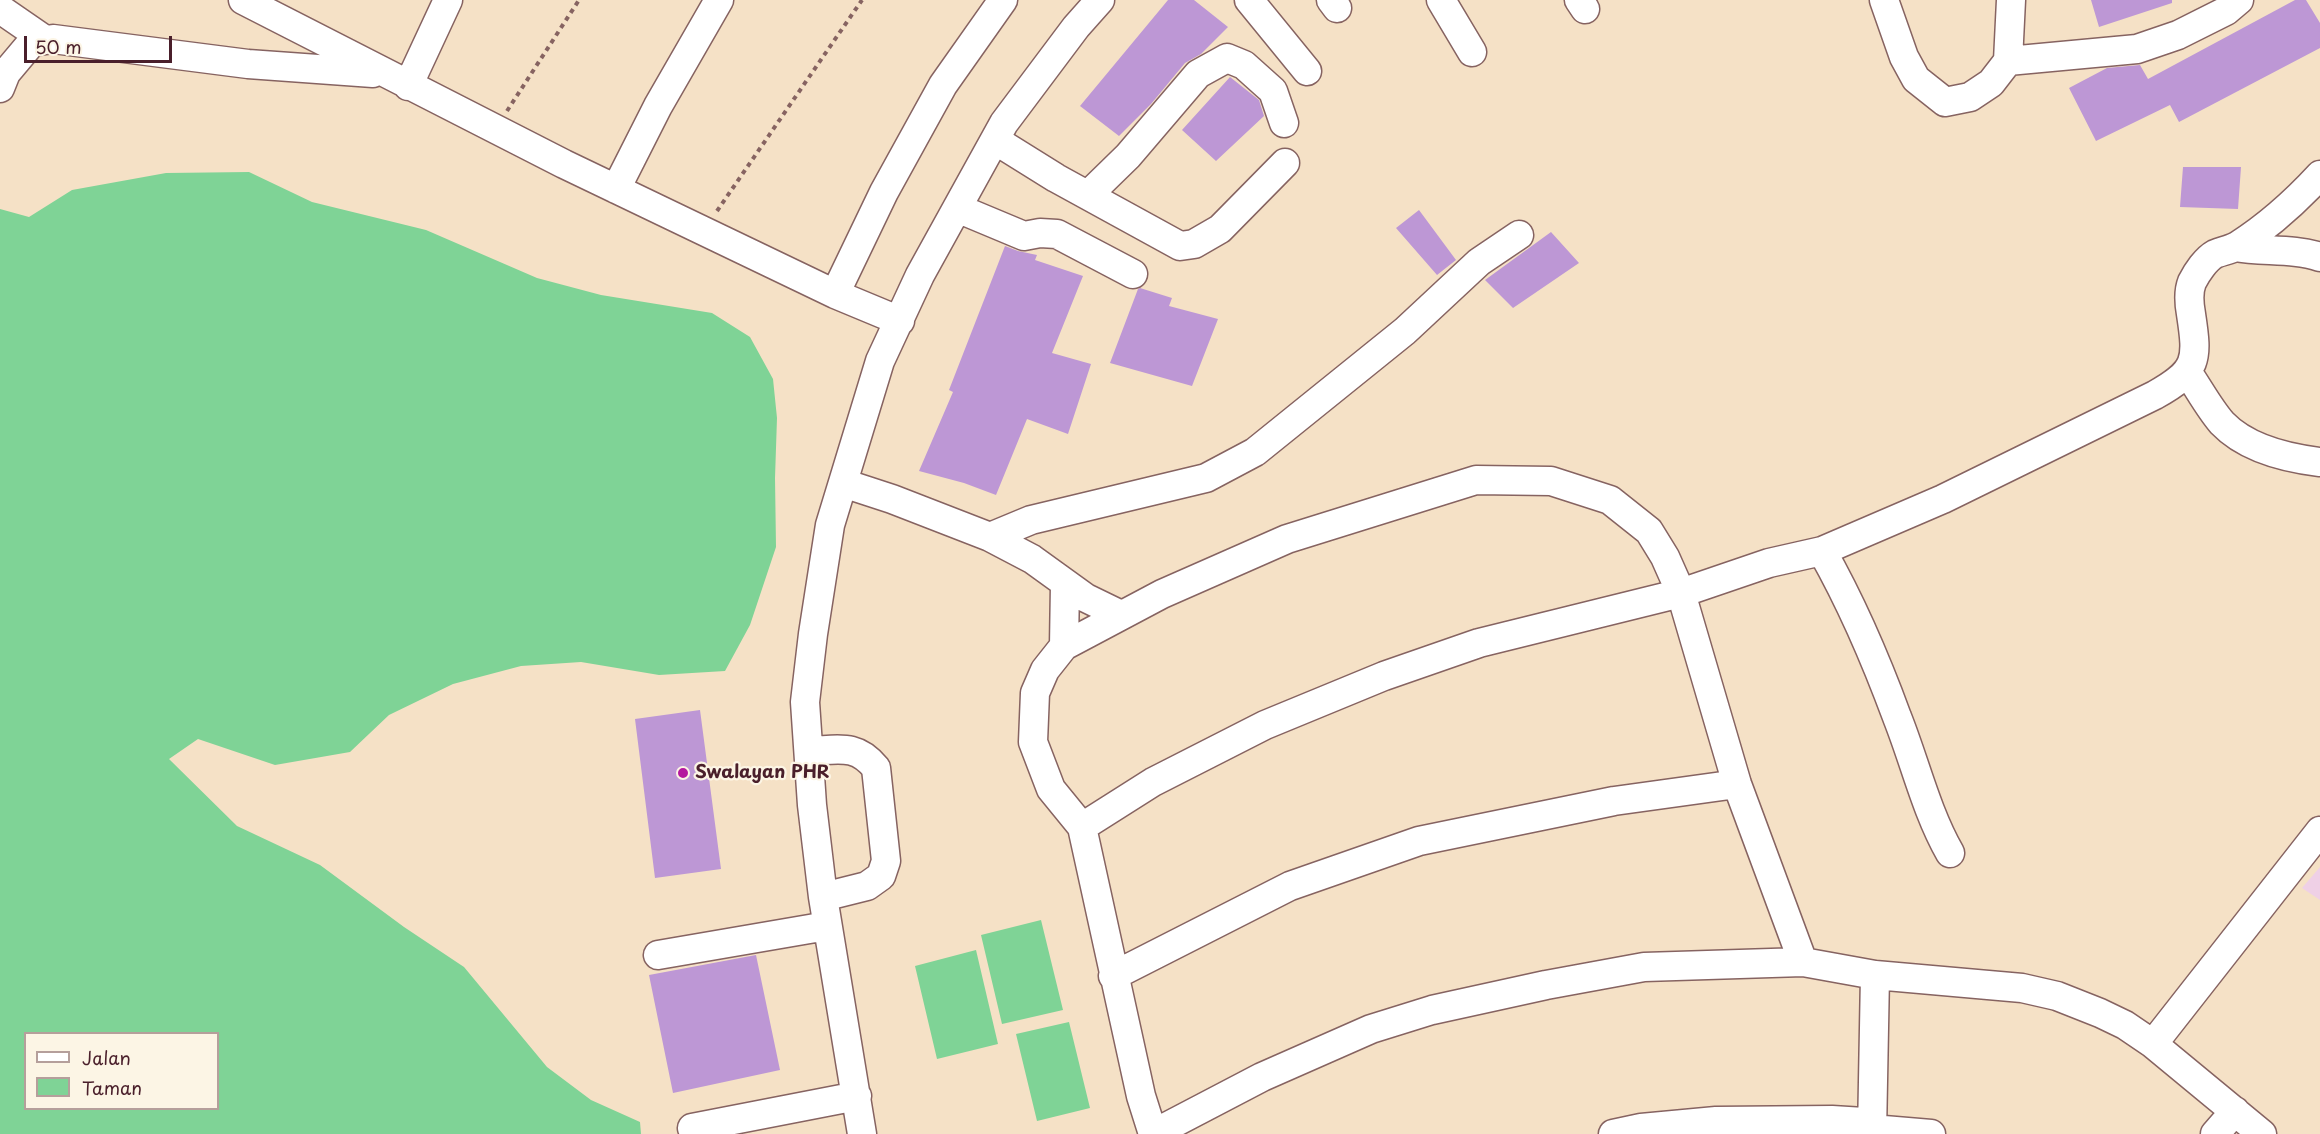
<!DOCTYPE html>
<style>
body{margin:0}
#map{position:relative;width:2320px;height:1134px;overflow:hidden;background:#f5e1c6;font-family:"Playpen Sans",sans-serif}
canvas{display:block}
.legend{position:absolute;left:24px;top:1032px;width:195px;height:78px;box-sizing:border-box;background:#fcf5e5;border:2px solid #b59f9b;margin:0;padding:8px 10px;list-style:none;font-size:18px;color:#4a1f2b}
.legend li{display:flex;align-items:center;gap:12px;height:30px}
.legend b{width:30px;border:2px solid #b59f9b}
.scale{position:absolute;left:24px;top:36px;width:148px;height:27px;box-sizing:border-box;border:3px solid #4a1f2b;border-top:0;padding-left:8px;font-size:18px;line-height:21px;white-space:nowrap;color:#4a1f2b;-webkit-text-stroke:4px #fcf5e5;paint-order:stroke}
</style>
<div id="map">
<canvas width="2320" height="1134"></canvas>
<ul class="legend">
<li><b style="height:8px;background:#fff"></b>Jalan</li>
<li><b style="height:16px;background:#7fd396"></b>Taman</li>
</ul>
<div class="scale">50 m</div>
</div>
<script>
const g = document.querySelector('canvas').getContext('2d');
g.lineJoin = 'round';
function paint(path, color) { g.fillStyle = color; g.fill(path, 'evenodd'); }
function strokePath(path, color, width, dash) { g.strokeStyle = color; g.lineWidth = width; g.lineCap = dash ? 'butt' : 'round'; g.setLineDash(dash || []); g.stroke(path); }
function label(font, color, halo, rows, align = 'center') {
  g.font = font + ' "Playpen Sans",sans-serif'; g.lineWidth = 4.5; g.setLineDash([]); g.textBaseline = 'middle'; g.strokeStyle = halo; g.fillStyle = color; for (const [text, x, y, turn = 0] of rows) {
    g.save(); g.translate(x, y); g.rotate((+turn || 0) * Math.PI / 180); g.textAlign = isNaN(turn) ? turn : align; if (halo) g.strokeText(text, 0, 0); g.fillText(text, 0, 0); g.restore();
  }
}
paint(new Path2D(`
 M2320,867V900L2302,888Z`), '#efd0e6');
paint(new Path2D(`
 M249,172L312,202L426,230L537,278L601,295L712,313L750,337L773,379L777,418L775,478L776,547L750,625L725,671L659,675L581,662L521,666L453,684L389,715L350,752L275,765L198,739L169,759L237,826L320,865L404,927L464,967L547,1067L591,1100L640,1122L641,1134H0V209L29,217L72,190L166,173ZM26,1034H218V1108H26Z
 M1041,920L1063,1010L1002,1024L981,935Z
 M976,950L998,1044L937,1059L915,966Z
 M1069,1022L1090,1108L1037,1121L1016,1034Z`), '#7fd396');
paint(new Path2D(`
 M1168,0H1194L1228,27L1201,54L1185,63L1151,104L1119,136L1080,106Z
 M2091,0H2172V3L2099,27Z
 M2295,0H2306L2320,23V48L2179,122L2170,105L2096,141L2069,88L2107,68L2140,65L2148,79Z
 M1230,77L1259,100L1264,116L1216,161L1182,130Z
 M2183,167H2241L2238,209L2180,207Z
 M1419,210L1456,260L1437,275L1396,228Z
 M1551,232L1579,263L1513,308L1485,280Z
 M1005,246L1018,251L1037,255L1035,260L1083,276L1052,353L1091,364L1068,434L1027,419L996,495L964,483L919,471L953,392L949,390Z
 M1140,288L1172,298L1169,306L1218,319L1192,386L1110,363L1138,289Z
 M700,710L721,869L655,878L635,719Z
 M756,955L780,1070L673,1093L649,975Z`), '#bd97d5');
const minor = new Path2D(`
 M243,0L564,164L835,294L900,321
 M1249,0L1307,71
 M1331,0L1337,8
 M1441,0L1472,52
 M1579,0L1585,9
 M1884,0L1904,57L1916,79L1945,102L1970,97L1991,83L2008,61L2011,0
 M0,9L45,40
 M2008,61L2137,49L2178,35L2226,11L2239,0
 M408,86L448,0
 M0,88L6,73L32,42L53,39L248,64L373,73
 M995,140L1056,178L1180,246L1194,244L1220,229L1285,163
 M616,189L658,106L719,0
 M1088,195L1128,156L1198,74L1227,58L1244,65L1273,91L1284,123
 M957,208L1024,236L1040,233L1057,234L1133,274
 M2235,247C2263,252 2293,248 2320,257
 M835,294L884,192L943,85L1003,0
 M2188,373C2199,389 2209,408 2222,423C2246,448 2286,458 2320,462
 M843,483L892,499L990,537L1032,559L1086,598L1121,615
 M990,537L1031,520L1206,478L1255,452L1405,331L1479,262L1519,235
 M1822,551C1852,604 1876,660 1897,717C1915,762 1926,811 1950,853
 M1064,646L1065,584
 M809,751C838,750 856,743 876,768L886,861L881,876L867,886L823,897
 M1082,827L1153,782L1265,725L1384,676L1479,643L1681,593L1769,563L1822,551L1943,499L2155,395C2198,371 2198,360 2191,314C2189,303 2188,292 2192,282C2197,272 2206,259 2215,254C2222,251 2230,250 2237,246C2267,227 2296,201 2320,175
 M658,955L827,926
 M1113,976L1290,886L1419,841L1614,801L1737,784
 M2153,1044L2320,831
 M692,1128L857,1096
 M862,1134L823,897L812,805L805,702L813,634L830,525L880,361L920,275L1004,123L1076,27L1100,0
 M1153,1134L1141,1096L1082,827L1051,789L1033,742L1035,693L1045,670L1064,646L1162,594L1287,539L1476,480L1551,481L1610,500L1649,531L1665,557L1681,593L1737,784L1803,962
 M1153,1134L1262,1077L1371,1029L1432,1010L1546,985L1644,967L1803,962L1875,975L2022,988L2057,996L2100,1013L2125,1025L2153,1044L2262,1134
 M1613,1134L1641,1128L1716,1121L1832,1120L1864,1122L1872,1129L1931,1134
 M1872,1134L1875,975
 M2215,1134L2235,1111`);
strokePath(minor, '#866361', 31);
strokePath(new Path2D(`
 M507,111L579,0
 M717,211L862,0`), '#866361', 4, [4.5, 4.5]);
strokePath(minor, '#fff', 28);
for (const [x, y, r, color] of [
 [683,773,6,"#b5179e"]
]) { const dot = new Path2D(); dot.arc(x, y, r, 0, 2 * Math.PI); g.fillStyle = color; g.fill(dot); strokePath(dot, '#fcf5e5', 2); }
label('bold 18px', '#4a1f2b', '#fcf5e5', [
 ["Swalayan PHR",695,773]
], 'left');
</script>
